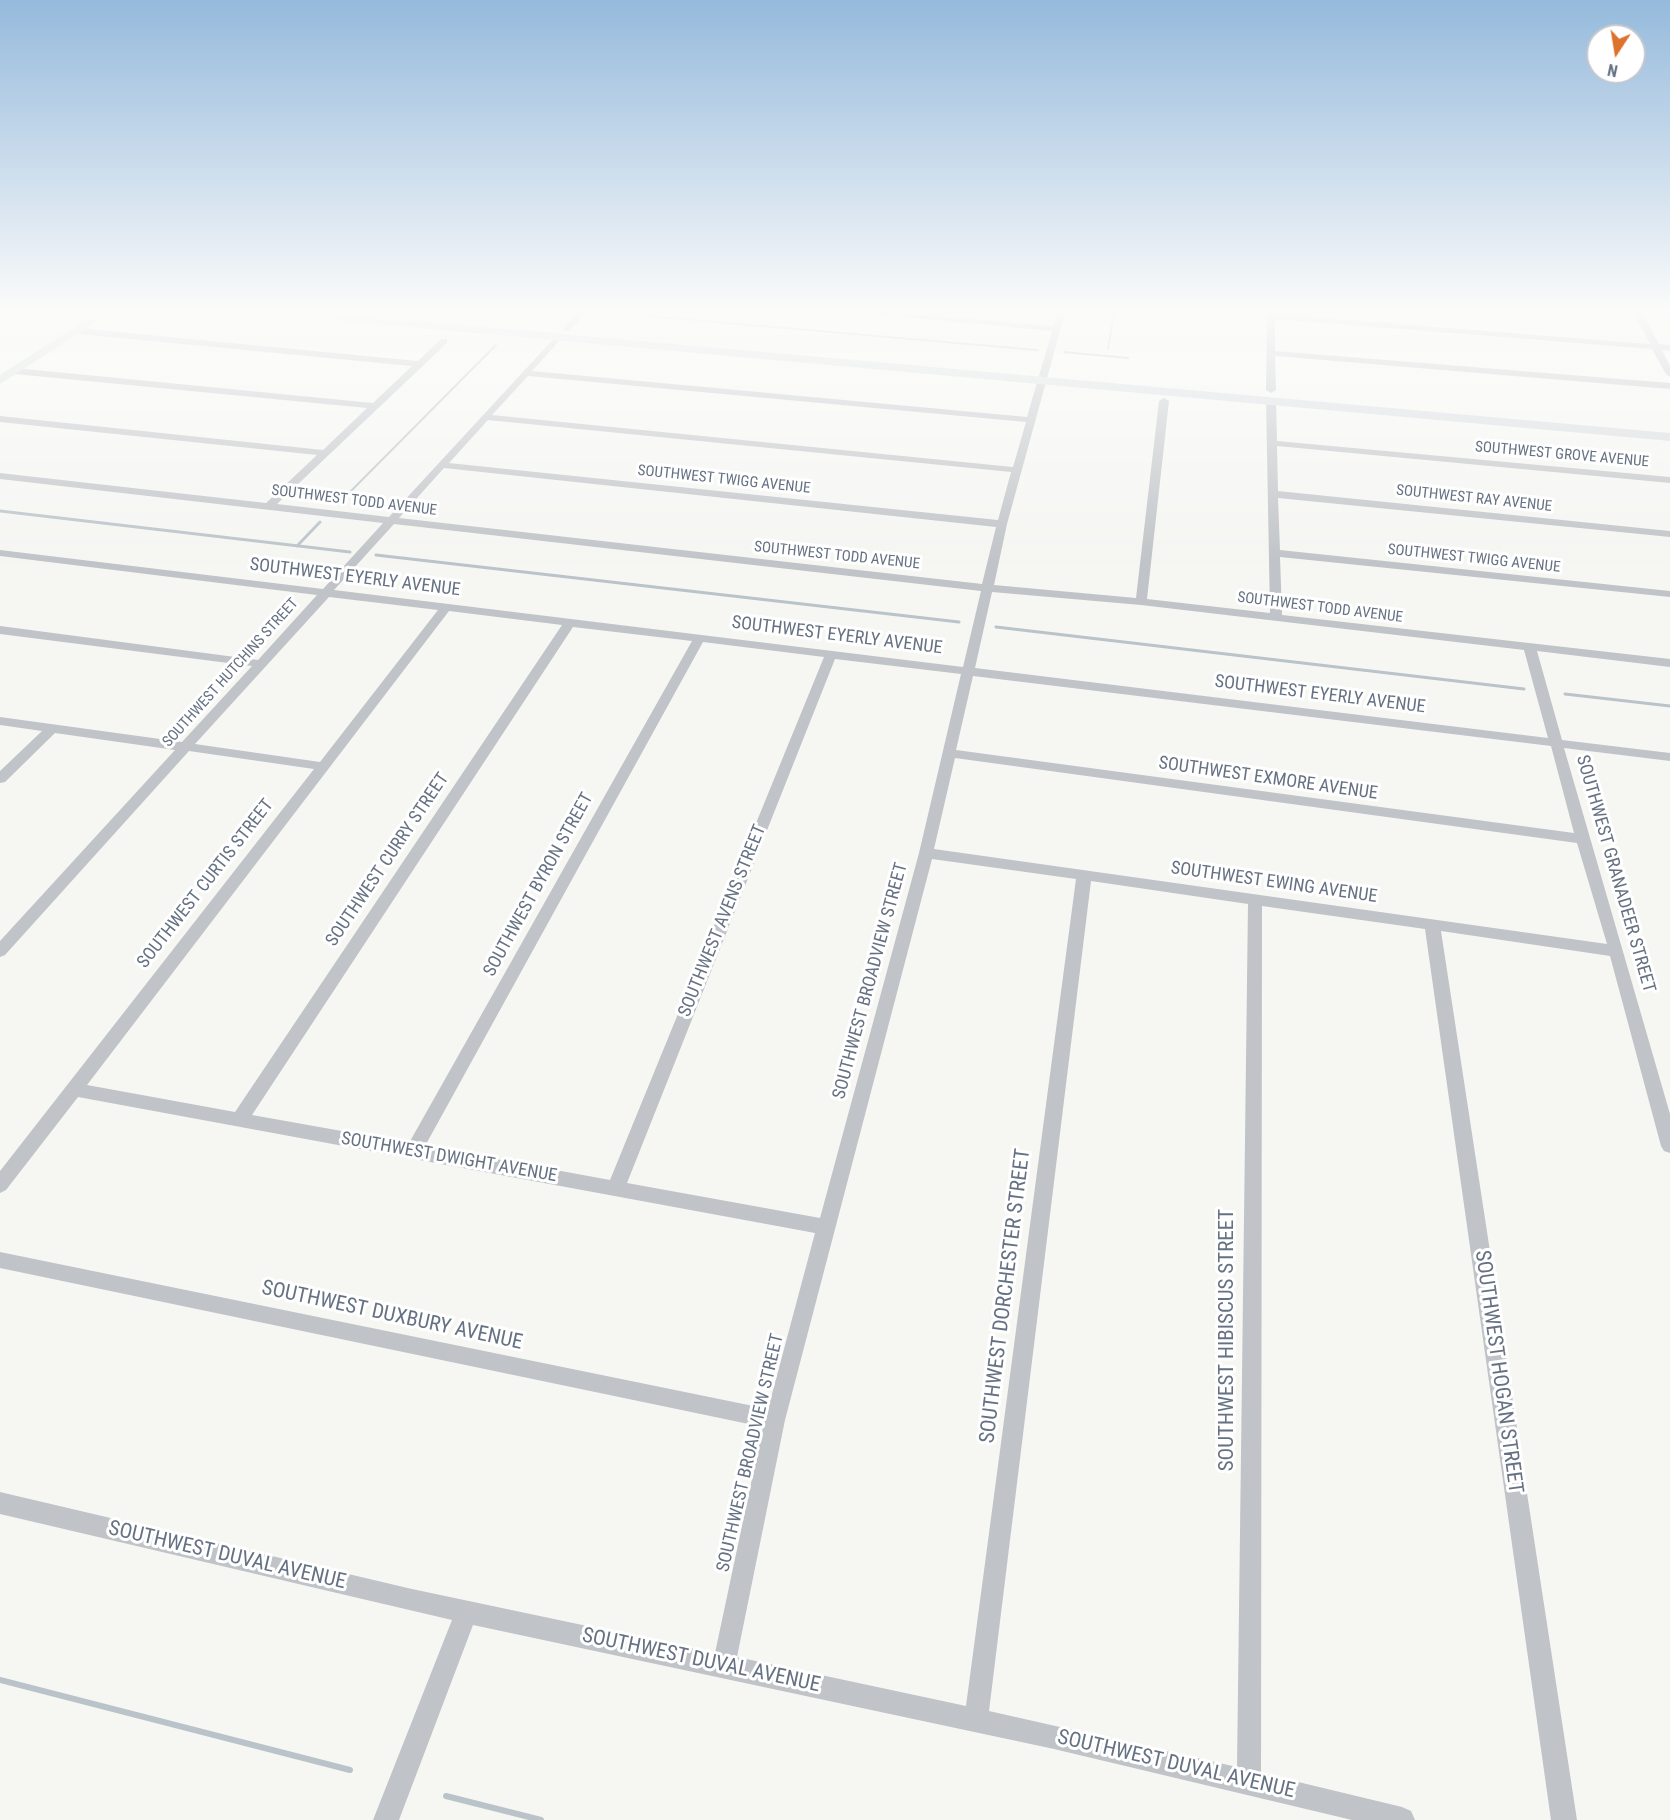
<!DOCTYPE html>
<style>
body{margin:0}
#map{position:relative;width:1670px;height:1820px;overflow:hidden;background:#f6f7f3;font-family:"Roboto Condensed",sans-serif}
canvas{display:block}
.north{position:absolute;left:1586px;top:24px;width:60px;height:60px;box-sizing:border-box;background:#fff;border:2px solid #c2c7cd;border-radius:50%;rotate:192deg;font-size:16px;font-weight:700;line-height:24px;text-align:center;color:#667283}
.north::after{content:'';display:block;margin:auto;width:21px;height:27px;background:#dd722d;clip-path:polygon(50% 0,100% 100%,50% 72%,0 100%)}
</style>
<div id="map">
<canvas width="1670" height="1820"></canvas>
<div class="north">N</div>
</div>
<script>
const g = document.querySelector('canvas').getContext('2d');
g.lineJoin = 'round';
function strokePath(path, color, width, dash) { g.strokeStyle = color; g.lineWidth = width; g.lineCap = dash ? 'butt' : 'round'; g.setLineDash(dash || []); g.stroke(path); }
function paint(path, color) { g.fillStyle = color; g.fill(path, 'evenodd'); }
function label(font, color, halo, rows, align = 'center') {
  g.font = font + ' "Roboto Condensed",sans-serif'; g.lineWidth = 6; g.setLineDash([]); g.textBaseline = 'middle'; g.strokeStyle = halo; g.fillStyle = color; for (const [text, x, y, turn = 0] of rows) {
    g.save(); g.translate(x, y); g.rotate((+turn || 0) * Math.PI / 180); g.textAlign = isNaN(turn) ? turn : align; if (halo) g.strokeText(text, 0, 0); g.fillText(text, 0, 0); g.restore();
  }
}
strokePath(new Path2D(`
 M566,309L571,310
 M589,311L1037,350
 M527,313L531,309
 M1108,348L1114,314
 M1064,352L1128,358
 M348,494L496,345`), '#bac3c9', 2);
strokePath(new Path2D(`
 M338,504L350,492
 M0,511L350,552
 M297,546L320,522
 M376,555L959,622
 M996,627L1524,689
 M1565,694L1670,706`), '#bac3c9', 3);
strokePath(new Path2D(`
 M0,1680L350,1770
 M446,1796L541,1820`), '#bac3c9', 6);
paint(new Path2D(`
 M0,309H5L0,312Z
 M580,309H589L570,331H564V327Z
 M817,309H855L1053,326L1058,309H1066L1007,524L994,585L1136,598L1159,401L1164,398L1169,401L1147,599L1270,613L1266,401L1271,398L1276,401L1277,441L1670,477V483L1277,446L1278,491L1670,531V537L1278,498L1280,550L1670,591V597L1280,557L1282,615L1670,659V667L1537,651L1562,740L1670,753V761L1564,748L1670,1114V1153L1664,1151L1661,1146L1610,956L1441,931L1577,1820H1551L1425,929L1262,906L1261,1773L1402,1807L1411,1811L1415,1820H1352L1054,1749L473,1625L399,1820H373L452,1620L0,1514V1492L412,1589L715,1653L763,1427L0,1268V1252L768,1409L815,1233L78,1097L6,1190L0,1193V1171L314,769L189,751L5,955L0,957V941L175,750L55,733L5,782L0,783V771L42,731L0,725V717L182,742L252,666L0,634V626L258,660L317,595L0,556V550L323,589L383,523L0,479V473L266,503L317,455L0,422V416L323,450L367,408L15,374L11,371L15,368L373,403L412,366L78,334L74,331L78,328L418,361L441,339H447V343L277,504L389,517L558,334L562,337L561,339L532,371L1027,417L1052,331ZM528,376L1026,422L1013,467L492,415ZM488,420L1011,472L998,520L449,463ZM444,468L996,527L982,584L399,518ZM394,524L981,591L963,667L334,590ZM992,592L1141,605L1524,650L1548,738L975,668ZM329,597L438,610L320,762L195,744ZM449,611L562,625L235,1112L87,1085ZM573,627L692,641L409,1143L252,1115ZM703,642L824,657L610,1180L425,1146ZM835,659L961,674L919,853L820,1218L627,1183ZM973,676L1551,746L1574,833L956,750ZM955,758L1577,843L1607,944L934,849ZM932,859L1076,879L966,1706L737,1657L785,1420ZM1091,881L1248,904L1237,1767L989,1711Z
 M1108,309H1172L1150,314Z
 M1267,309H1275V314L1650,344L1633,312L1620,309L1670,311V315L1642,313L1659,344L1670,345V351L1662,350L1670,366V377L1666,374L1652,349L1275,319V351L1670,383V389L1275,356L1276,390L1271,393L1266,390Z`), '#c0c3c7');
paint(new Path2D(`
 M103,309H117L0,384V375Z
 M237,309H285L1670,433V441L242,312Z`), '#d6dade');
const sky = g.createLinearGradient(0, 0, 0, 564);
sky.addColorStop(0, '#95badc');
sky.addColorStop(0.55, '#fbfbfa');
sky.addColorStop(1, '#fbfbfa00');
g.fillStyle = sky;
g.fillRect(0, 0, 1670, 564);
label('15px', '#667283', '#fff', [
 ["SOUTHWEST GROVE AVENUE",1562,455,5],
 ["SOUTHWEST TWIGG AVENUE",724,480,6],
 ["SOUTHWEST RAY AVENUE",1474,499,6],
 ["SOUTHWEST TODD AVENUE",354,501,7],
 ["SOUTHWEST TODD AVENUE",837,556,6],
 ["SOUTHWEST TWIGG AVENUE",1474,559,6],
 ["SOUTHWEST TODD AVENUE",1320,608,7],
 ["SOUTHWEST HUTCHINS STREET",231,673,-48]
]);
label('18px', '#667283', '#fff', [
 ["SOUTHWEST EYERLY AVENUE",355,578,7],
 ["SOUTHWEST EYERLY AVENUE",837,636,7],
 ["SOUTHWEST EYERLY AVENUE",1320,695,7],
 ["SOUTHWEST EXMORE AVENUE",1268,779,8],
 ["SOUTHWEST CURRY STREET",388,860,-56],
 ["SOUTHWEST GRANADEER STREET",1615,874,74],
 ["SOUTHWEST EWING AVENUE",1274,883,8],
 ["SOUTHWEST CURTIS STREET",206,884,-52],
 ["SOUTHWEST BYRON STREET",539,885,-61],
 ["SOUTHWEST AVENS STREET",723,921,-68],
 ["SOUTHWEST BROADVIEW STREET",871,981,-75],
 ["SOUTHWEST DWIGHT AVENUE",449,1158,10],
 ["SOUTHWEST BROADVIEW STREET",751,1453,-77]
]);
label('21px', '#667283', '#fff', [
 ["SOUTHWEST DORCHESTER STREET",1006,1296,-83],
 ["SOUTHWEST DUXBURY AVENUE",392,1316,12],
 ["SOUTHWEST HIBISCUS STREET",1228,1340,-90],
 ["SOUTHWEST HOGAN STREET",1498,1372,82],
 ["SOUTHWEST DUVAL AVENUE",227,1556,13],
 ["SOUTHWEST DUVAL AVENUE",701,1661,12],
 ["SOUTHWEST DUVAL AVENUE",1176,1765,13]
]);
</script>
